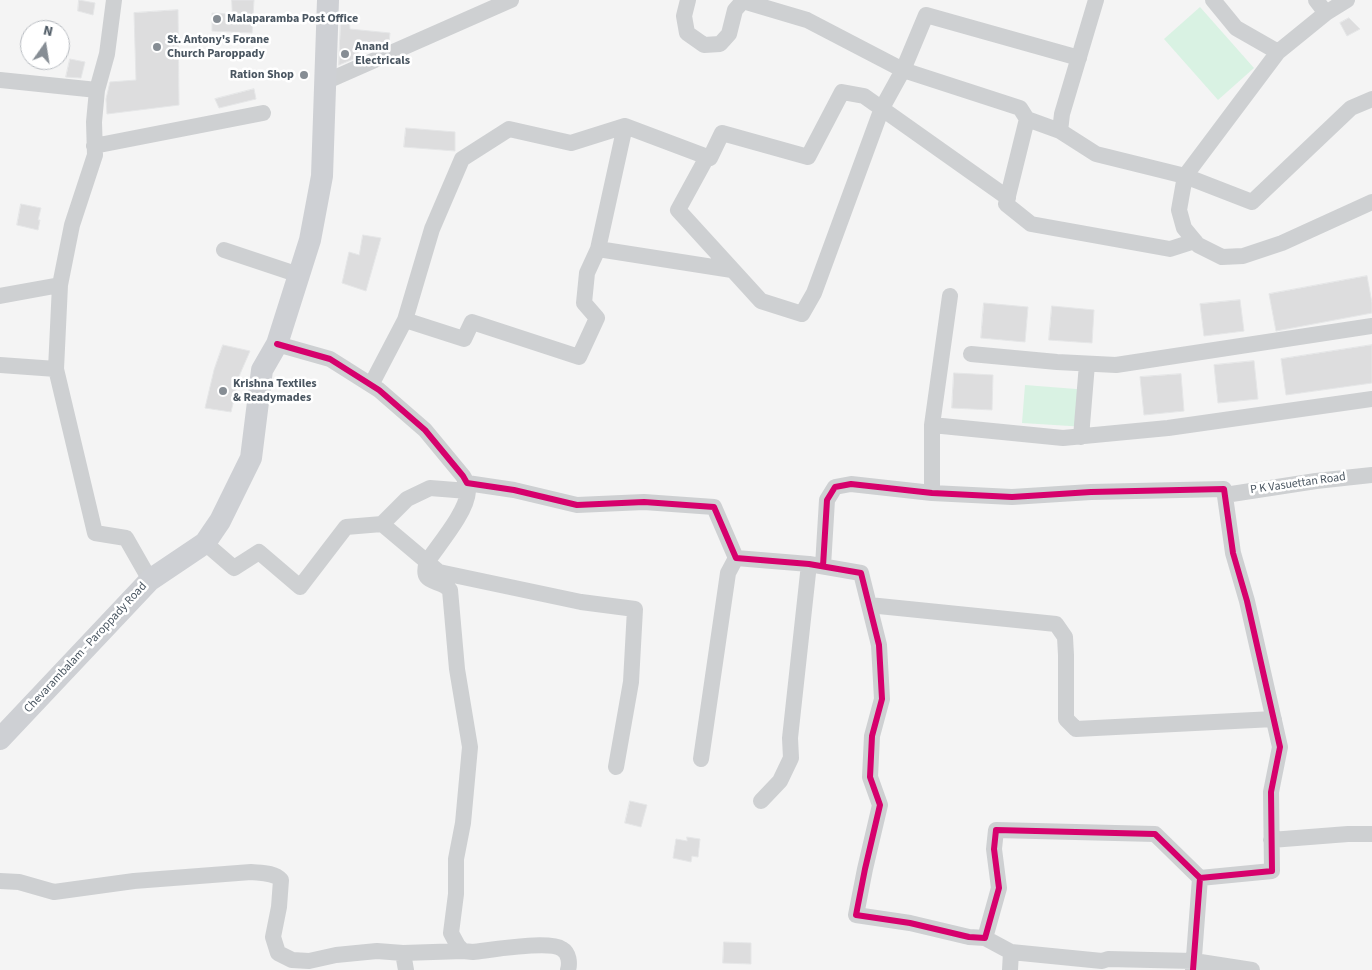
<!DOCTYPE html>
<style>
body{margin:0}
#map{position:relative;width:1372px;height:970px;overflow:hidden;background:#f4f4f4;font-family:"Source Sans 3",sans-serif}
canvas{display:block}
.north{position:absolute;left:20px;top:20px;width:50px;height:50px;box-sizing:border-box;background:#fff;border:1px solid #b7bbc0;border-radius:50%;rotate:13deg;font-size:14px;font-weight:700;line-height:20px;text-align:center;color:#4a5661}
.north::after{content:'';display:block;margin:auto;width:18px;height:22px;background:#868d94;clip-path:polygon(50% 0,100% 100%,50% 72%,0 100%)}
</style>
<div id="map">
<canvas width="1372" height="970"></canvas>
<div class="north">N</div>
</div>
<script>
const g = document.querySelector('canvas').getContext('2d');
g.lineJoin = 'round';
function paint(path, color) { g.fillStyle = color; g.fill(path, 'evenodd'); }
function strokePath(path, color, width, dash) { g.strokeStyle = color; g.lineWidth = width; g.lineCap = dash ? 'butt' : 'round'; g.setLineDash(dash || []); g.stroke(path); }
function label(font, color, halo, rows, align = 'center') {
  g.font = font + ' "Source Sans 3",sans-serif'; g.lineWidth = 5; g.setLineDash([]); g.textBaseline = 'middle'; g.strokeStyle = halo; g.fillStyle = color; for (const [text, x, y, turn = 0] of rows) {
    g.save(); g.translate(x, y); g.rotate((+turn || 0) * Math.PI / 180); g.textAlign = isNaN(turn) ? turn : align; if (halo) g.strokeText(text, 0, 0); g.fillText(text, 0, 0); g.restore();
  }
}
paint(new Path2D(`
 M1200,7L1254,68L1218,100L1164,39Z
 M1025,385L1089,390L1086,427L1022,423Z`), '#d9f2e3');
const building = new Path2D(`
 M79,0L95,3L93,15L78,11Z
 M232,0H254L252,33L212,31V13L232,14Z
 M178,10L179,105L107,114L106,99L110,82L136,80L134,13Z
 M341,16H349L350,29L390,33L389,43L381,47L358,44V57L339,65Z
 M1349,18L1360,29L1347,36L1340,23Z
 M70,59L85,62L81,78L66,77Z
 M254,89L256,99L219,108L215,99Z
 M406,128L455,132V151L404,147Z
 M21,204L41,208L38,220H40L38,230L17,225Z
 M363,235L381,238L366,291L342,283L349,252L359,255Z
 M1367,276L1372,303V313L1276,331L1269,294Z
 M1240,300L1244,331L1204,336L1200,304Z
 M984,303L1028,307L1025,342L981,338Z
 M1052,306L1094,310L1092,343L1049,340Z
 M223,345L250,351L240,374L231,412L205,408L214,370Z
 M1372,345V383L1286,395L1281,359Z
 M1254,361L1258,399L1218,403L1214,365Z
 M954,373L993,375L992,410L952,408Z
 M1181,374L1184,411L1144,415L1140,377Z
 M630,801L647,805L641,827L625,823Z
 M687,837L700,839L698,857L692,856L691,862L673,858L676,839L687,841Z
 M724,942L751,943V964L723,963Z`);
paint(building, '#ddddde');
strokePath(building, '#e5e6e7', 1);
strokePath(new Path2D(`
 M688,0L684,16L687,33L704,45L720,44L729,34L735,10L743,1L807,20L903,70L882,108L814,293L802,314L761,301L678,210L707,157
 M1213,0L1236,28L1278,52L1326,13L1347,0
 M1316,0L1326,13
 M1278,52L1185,176L1252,202L1351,108L1372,99
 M1079,58L926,15L903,70L1020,108L1027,119L1006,204L1031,224L1170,249L1195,241
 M0,80L97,90
 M325,82L511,0
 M1027,119L1060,131L1096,154L1185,176L1179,210L1184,228L1198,245L1222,257L1243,256L1282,243L1372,202
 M1060,131L1062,114L1096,0
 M94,146L263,113
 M598,249L732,270
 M224,250L299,275
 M0,296L60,285L72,225L95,155L94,122L97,90L107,54L114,0
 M405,320L464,339L472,322L579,357L597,318L584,303L587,273L598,249L625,126L710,158L722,133L808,157L842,92L864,96L1008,198
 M277,344L330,359L379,390L425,430L463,476L467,483L514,490L577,505L644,502L714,507L736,558L809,564L861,573L879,645L882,699L872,736L870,777L880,805L865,869L856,915L910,923L969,937L985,938L999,888L994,849L996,830L1155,834L1200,878
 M971,354L1057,362L1116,365L1372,326
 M0,365L56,369L95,533L126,538L150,580
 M56,369L60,285
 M371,385L405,320L432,229L462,159L509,129L571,143L625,126
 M932,425L950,296
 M1081,437L1087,364
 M468,491C467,512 439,544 427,562C419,586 440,578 450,590L457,669L470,747L463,823L456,859V894L451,933L458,946L463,951L473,952C491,950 549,940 562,949C569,953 570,963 568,970
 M932,493V425L1063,438L1168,428L1372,399
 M1225,495L1316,481L1372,475
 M382,524L439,572L581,602L635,609L631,682L616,767
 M205,543L234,568L259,552L300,587L346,527L382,524L407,499L430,488L468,491L467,483
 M823,566L827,500L835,487L851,484L932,493L1012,497L1091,492L1224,489L1233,553L1247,601L1280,747L1271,792L1272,871L1200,878L1193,970
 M869,605L1056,624L1065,637L1066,655V719L1076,729L1274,719
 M701,759L728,573L736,558
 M761,801L780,781L791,758L790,738L809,564
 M1271,840L1348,834H1372
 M0,881L19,882L54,892L134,881L251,872C261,873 274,872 281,880L279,907L273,937L278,953L292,960L309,961L336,955L377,951L403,953L463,951
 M985,938L1011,952
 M403,953L406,970
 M1010,970L1011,952L1102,961L1108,959L1194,961L1252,970`), '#ced0d2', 16);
strokePath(new Path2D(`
 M0,739L150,580L205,543L220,521L251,458L262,370L277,344L310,240L322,176L328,0`), '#ced0d4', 22);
strokePath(new Path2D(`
 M277,344L330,359L379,390L425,430L463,476L467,483L514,490L577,505L644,502L714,507L736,558L809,564L861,573L879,645L882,699L872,736L870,777L880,805L865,869L856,915L910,923L969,937L985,938L999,888L994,849L996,830L1155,834L1200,878
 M823,566L827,500L835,487L851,484L932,493L1012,497L1091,492L1224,489L1233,553L1247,601L1280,747L1271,792L1272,871L1200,878L1193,970`), '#d6006c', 6);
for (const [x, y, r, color] of [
 [217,19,5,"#868d94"],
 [157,47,5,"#868d94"],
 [345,54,5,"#868d94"],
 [304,75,5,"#868d94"],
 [223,391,5,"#868d94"]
]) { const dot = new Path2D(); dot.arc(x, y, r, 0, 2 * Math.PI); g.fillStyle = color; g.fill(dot); strokePath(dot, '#fff', 2); }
label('bold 12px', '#4a5661', '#fff', [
 ["Malaparamba Post Office",227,19],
 ["St. Antony's Forane",167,40],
 ["Church Paroppady",167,54],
 ["Anand",355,47],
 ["Electricals",355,61],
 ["Ration Shop",294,75,"right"],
 ["Krishna Textiles",233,384],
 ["& Readymades",233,398]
], 'left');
label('12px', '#4a5661', '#fff', [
 ["P K Vasuettan Road",1298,484,-8],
 ["Chevarambalam - Paroppady Road",86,648,-47]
]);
</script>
